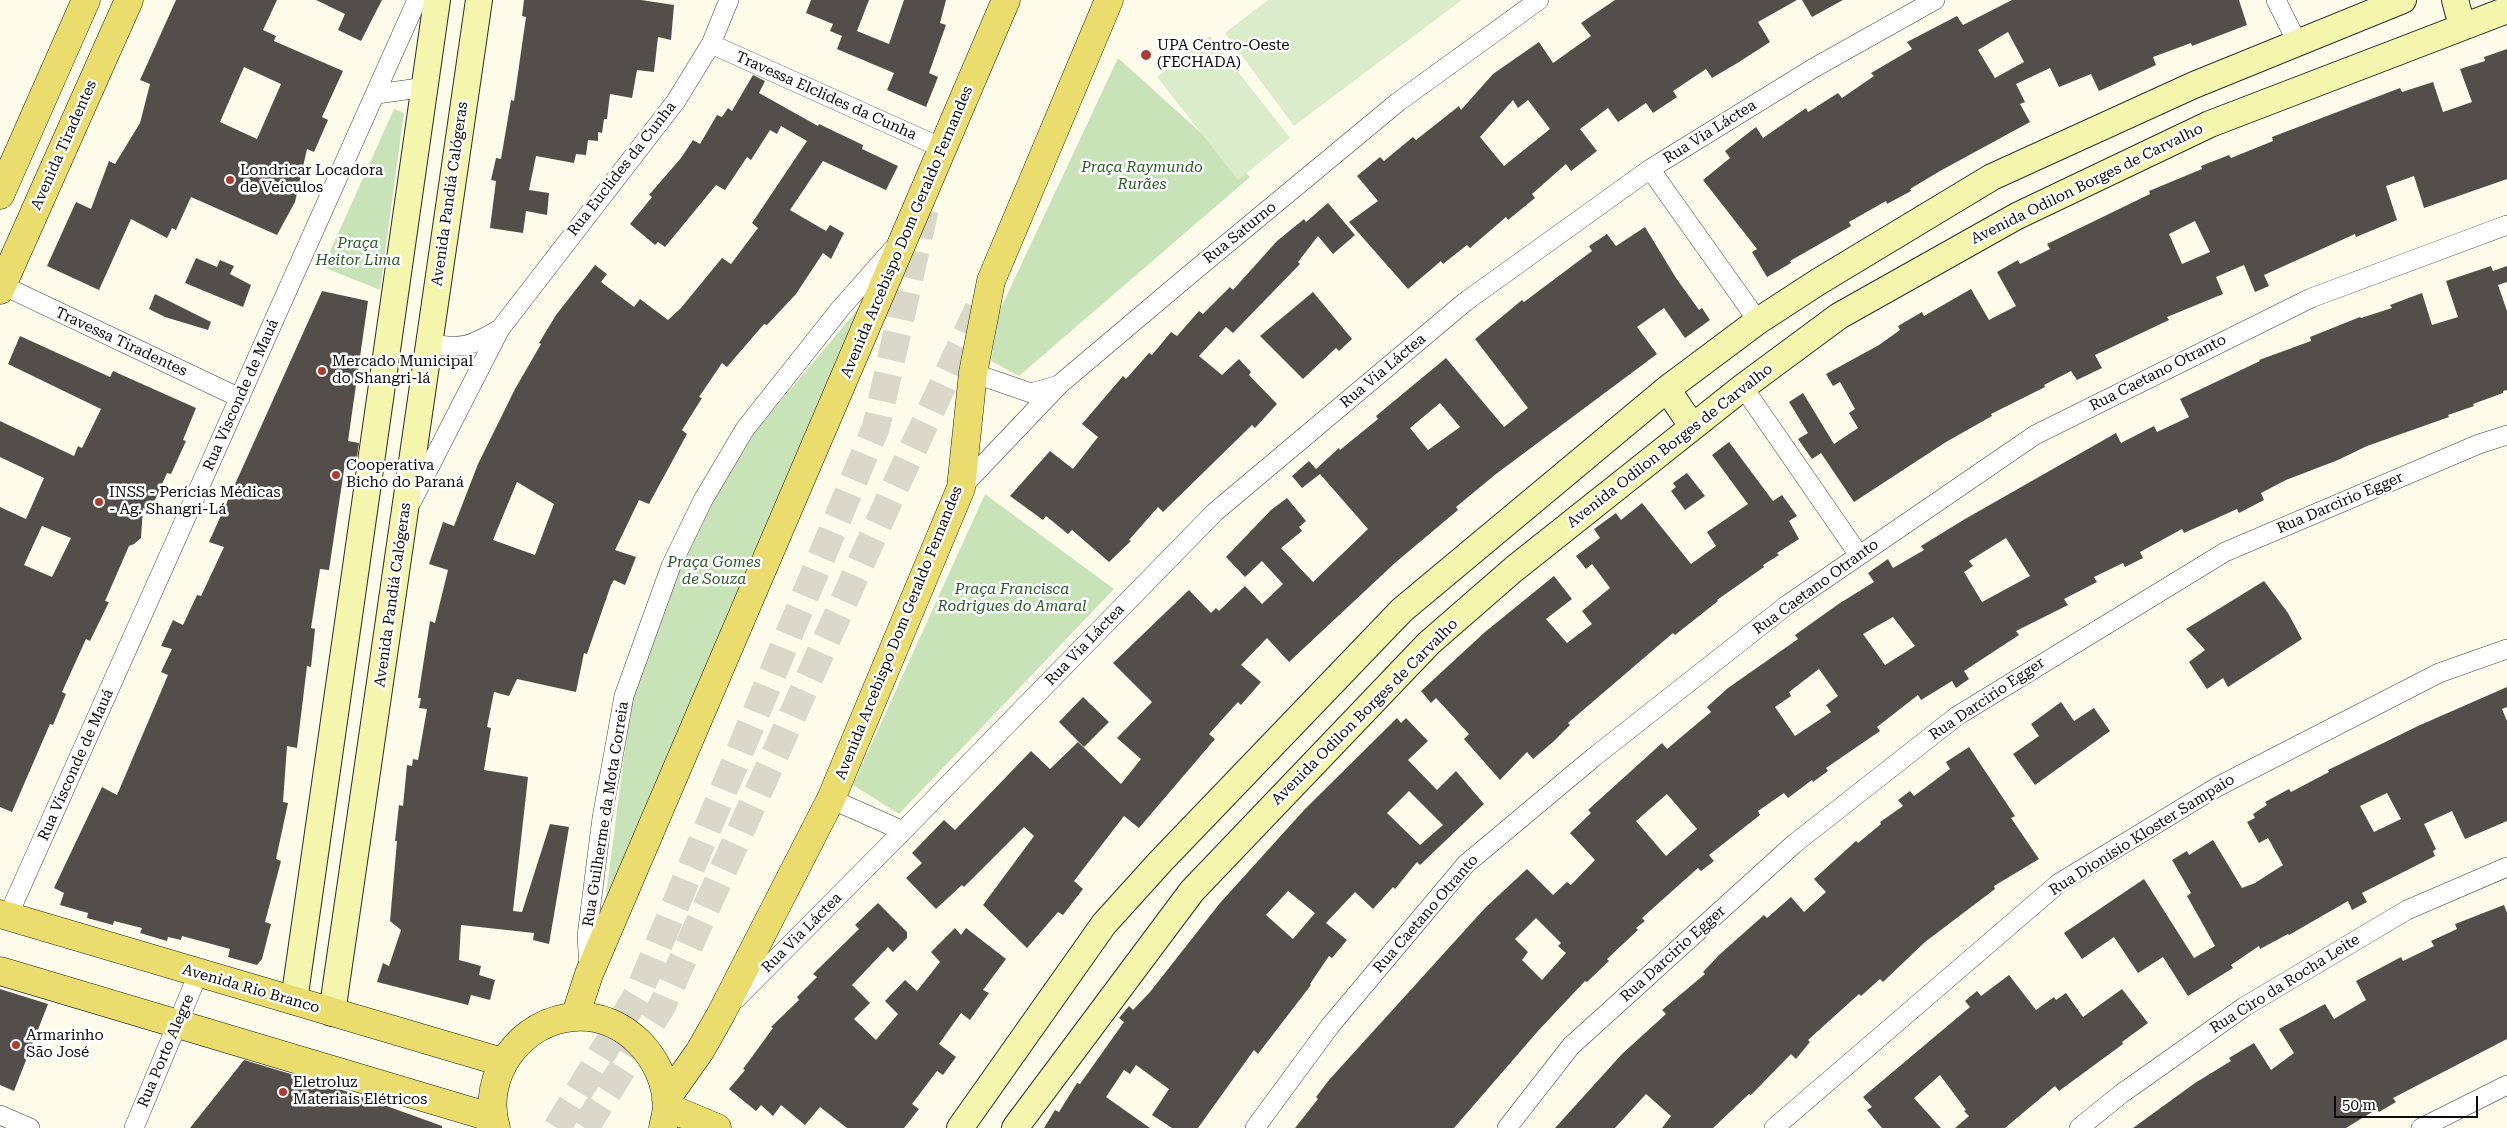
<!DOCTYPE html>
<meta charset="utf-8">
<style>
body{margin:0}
#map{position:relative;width:2507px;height:1128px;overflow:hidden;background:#fdfceb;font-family:"Roboto Serif",serif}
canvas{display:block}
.scale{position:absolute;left:2334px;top:1096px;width:144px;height:22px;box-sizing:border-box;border:2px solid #0b0b0b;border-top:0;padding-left:6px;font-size:15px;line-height:18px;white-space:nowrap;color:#0b0b0b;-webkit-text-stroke:4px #fff;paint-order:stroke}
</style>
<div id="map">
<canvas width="2507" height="1128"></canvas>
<div class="scale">50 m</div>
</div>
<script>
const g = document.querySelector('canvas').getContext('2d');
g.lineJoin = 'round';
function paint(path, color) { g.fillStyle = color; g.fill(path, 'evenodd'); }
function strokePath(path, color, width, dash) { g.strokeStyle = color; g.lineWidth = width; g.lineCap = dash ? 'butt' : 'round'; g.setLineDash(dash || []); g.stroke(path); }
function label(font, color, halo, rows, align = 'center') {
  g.font = font + ' "Roboto Serif",serif'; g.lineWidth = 5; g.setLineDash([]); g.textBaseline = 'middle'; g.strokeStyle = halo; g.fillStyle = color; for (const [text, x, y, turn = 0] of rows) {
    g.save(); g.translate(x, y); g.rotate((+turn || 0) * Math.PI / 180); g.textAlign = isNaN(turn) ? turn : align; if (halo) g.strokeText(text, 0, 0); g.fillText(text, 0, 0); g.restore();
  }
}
paint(new Path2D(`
 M1118,58L1250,177L1019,376L991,361L999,312Z
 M394,109L404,113L380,290L323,267Z
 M890,271L604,911L632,694L679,556L757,429Z
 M985,494L1114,589L899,814L853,785Z`), '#c9e3b9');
paint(new Path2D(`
 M1268,0H1462L1294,126L1225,33Z
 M1210,36L1290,138L1238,180L1157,77Z`), '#dbecca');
paint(new Path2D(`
 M176,0H277L263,30L276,36L274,41L343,71L322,117L328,120L314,152L307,149L295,202L277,235L191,197L176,230L172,228L167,238L131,219L99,290L47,266L76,202L91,209L109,161L115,164L140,123L150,84L140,80ZM244,67L281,84L257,139L220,122Z
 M316,0H382L361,41L338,30L345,14Z
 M524,0H641L674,5L671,40L658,37L654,72L637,70L632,98L610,94L607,119H604L602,133L598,132V141L588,140L586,155L576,154L574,163L536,156L529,190L549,193L547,215L526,211L523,233L490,228L496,181L491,180L496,158L501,159L511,100L514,101L526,17L522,16Z
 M811,0H869L857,31L889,44L904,0H946L940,23L946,25L929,73L938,77L926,107L887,90L894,73L837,49L842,36L830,31L833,24L806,13Z
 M1615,0H1797L1758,22L1770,42L1739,62L1712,78L1706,69L1673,91L1677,97L1653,113L1646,103L1618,122L1608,108L1580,129L1597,151L1571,171L1566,164L1532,194L1535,198L1508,220L1506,217L1470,248L1467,245L1443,264L1441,261L1408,289L1349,222L1378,201L1357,176L1380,157L1384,161L1413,137L1416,140L1459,106L1461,110L1493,74L1539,42L1553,63L1591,36L1581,23ZM1513,100L1518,108L1528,100L1550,129L1504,166L1480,137Z
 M1802,0H1843L1812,17Z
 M2012,0H2239L2247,25L2192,46L2191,43L2153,57L2156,65L2099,91L2091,74L2059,87L2050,68L2016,84L2025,102L2020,104L2030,122L1940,171L1910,189L1911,191L1887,204L1886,201L1849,222L1851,226L1790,261L1791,263L1767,277L1752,252L1757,249L1703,180L1730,158L1725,151L1756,127L1763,138L1806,108L1808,112L1813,109L1838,93L1842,98L1874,76L1871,73L1912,49L1907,42L1957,16L1963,25ZM2008,32L2024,62L1995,78L1978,50Z
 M2507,49V179L2424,208L2414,176L2386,186L2397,220L2356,237L2355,234L2264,275L2269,286L2255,292L2244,265L2216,277L2223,294L2167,317L2169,320L2095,355L2102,368L2077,380L2071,371L2044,385L2045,387L1991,414L1992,416L1946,442L1854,502L1821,453L1812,459L1798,439L1808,433L1789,402L1803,393L1834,444L1858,428L1849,413L1855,409L1840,382L1833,386L1826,374L1879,345L1900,330L1898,326L1922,312L1924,316L1971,289L1989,320L2016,306L1997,272L2018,260L2020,264L2050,249L2047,244L2150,194L2149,191L2202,169L2201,166L2229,155L2231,158L2273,141L2272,137L2400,88L2402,92L2433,82L2443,112L2472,102L2460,69L2485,61L2484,57ZM2195,221L2210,252L2182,264L2169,234Z
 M753,75L765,81L759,93L818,126L819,124L863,145L862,149L898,166L886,190L823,161L790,210L826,231L830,225L844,233L831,259L823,253L796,294L767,325L764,324L727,367L722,363L699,397L702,398L682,430L687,434L649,504L639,500L615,550L636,557L625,585L614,580L611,585L587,654L584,653L576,692L517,679L509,696L494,692L487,727L491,728L484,770L528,777L513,911L522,912L550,824L569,827L549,944L533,940L534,933L461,925L459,960L481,966L479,975L495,980L490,1000L471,995L468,1005L377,982L383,963L389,966L401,930L390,921L397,841H395L399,805L403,806L407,765L412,766L413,759L418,760L427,709L419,708L421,698H418L430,621L435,623L448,570L429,564L443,522L454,526L478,464L515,389L541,344L539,343L556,315L595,265L607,274L601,282L634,307L640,299L668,320L681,308L722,258L731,264L758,228L752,223L807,141L781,126L777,134L770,130L751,160L747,157L725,190L716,185L665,247L658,242L655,245L630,224L652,197L649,195L681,158L693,140L700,144L717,115L722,117L728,108L732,111ZM517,482L554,504L535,555L493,540Z
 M1328,203L1355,235L1333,254L1318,236L1298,262L1300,264L1233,333L1226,327L1199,356L1222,375L1239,359L1251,372L1249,375L1277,404L1255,428L1252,425L1163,512L1158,507L1129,540L1131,541L1109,562L1072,530L1068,534L1046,516L1043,520L1010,496L1050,451L1073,469L1098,437L1082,424L1123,376L1126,379L1149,353L1152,355L1171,332L1177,336L1199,311L1203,314L1230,287L1233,290L1277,241L1304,219L1306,222Z
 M1645,227L1676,278L1699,310L1702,308L1710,320L1685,338L1664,308L1637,327L1657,354L1496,474L1456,507L1458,510L1396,562L1289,662L1267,638L1241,665L1261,682L1241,705L1238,702L1209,734L1215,739L1139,828L1124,816L1074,881L1083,889L1063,915L1058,912L1027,948L983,905L1034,836L1024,827L964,887L962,885L936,909L906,878L922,863L912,853L944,820L955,830L1031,751L1050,769L1078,742L1121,784L1141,759L1117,738L1152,702L1113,663L1189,590L1211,613L1216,608L1219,611L1245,586L1262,604L1283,584L1262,561L1245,577L1226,557L1271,510L1287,498L1306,521L1299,527L1302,531L1281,548L1313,582L1368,529L1320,474L1302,488L1292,476L1309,461L1316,469L1339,448L1340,450L1378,419L1376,416L1446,358L1504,427L1528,408L1475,339L1522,300L1524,302L1592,251L1589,246L1607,234L1616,246ZM1440,403L1460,427L1428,450L1410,428Z
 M196,258L217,267L220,260L234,266L230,274L251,285L243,307L185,283Z
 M2491,266L2493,271L2507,266V282L2498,285L2507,311V390L2503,391V393L2473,404L2474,406L2448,415L2449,417L2367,446L2338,460L2286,480L2261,493L2264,500L2239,513L2237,509L2184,533L2182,529L2140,552L2143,558L2125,567L2123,563L2094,577L2097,582L2064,599L2068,605L2016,631L2019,635L1964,671L1969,679L1956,688L1952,681L1921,700L1918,695L1877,727L1880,731L1826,768L1828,771L1813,782L1812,780L1788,798L1784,793L1758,811L1760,815L1709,855L1714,861L1701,871L1698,868L1642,918L1645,921L1636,928L1638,930L1607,959L1609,961L1587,982L1585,981L1538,1031L1454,1128H1295L1318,1099L1316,1097L1329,1080L1485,908L1527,869L1553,895L1567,882L1571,885L1595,860L1570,833L1591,813L1588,810L1662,743L1667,749L1711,712L1707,707L1728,688L1798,639L1795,635L1840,603L1874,582L1868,573L1888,559L1893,568L1924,550L1921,546L1965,519L2116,433L2121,443L2154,426L2157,432L2189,417L2180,399L2260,361L2259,360L2311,341L2310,337L2360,317L2361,318L2392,308L2390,305L2422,293L2432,325L2458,317L2446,281ZM2006,538L2030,576L1982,602L1964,572L1973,566L1969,561ZM1893,617L1915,646L1885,665L1863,634ZM1819,669L1838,696L1826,705L1831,712L1795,736L1775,707L1791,696L1789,692ZM1667,794L1697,829L1666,856L1636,821ZM1536,918L1561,943L1558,946L1566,953L1542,980L1522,960L1528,952L1515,939Z
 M322,291L368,301L348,441L359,443L356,464L345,463L329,570L320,569L311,628L315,629L311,667L307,666L297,748L287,746L283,802L288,803L276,859L281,861L265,922L271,924L262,959L257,965L228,957L230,949L182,936L181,940L168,937L167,941L140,933L142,928L114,921L113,925L87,918L88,913L60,905L64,893L54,888L102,787L117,795L168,675L161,672L172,649L161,646L173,620L183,625L197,595L201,596L224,547L209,542Z
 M1313,292L1352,339L1339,351L1336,348L1303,379L1260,336Z
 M155,294L211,322L208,330L165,317L149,309Z
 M20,336L110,377L113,371L196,408L183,440L186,441L171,474L167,473L150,511L143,508L141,538L134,544L129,546L105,601L109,602L90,641L86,639L62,692L66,694L53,725L50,724L12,812L0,807V507L26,519L44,478L0,457V421L74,456L78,446L82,448L101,409L8,364ZM42,526L71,538L52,577L24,565Z
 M1729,442L1773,501L1782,495L1797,516L1789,521L1799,539L1777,553L1779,555L1763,565L1764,567L1717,600L1718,601L1675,635L1673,633L1568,723L1570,725L1553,742L1533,759L1527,752L1500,780L1464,739L1469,734L1436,698L1431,703L1421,691L1485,632L1554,576L1572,599L1546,619L1567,643L1592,624L1582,611L1610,588L1592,564L1586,569L1576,556L1600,538L1594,529L1616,513L1621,520L1642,503L1691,564L1716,546L1707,532L1748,504L1712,455Z
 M1687,473L1705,496L1685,510L1671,491L1676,487L1673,483Z
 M2264,581L2288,613L2302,639L2228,687L2223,678L2207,689L2189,662L2205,650L2186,629Z
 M2507,687V707L2502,709L2507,721V821L2465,839L2452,811L2424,824L2436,849L2433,851L2435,856L2362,893L2367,902L2352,910L2348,901L2289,935L2288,934L2260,949L2259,946L2231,965L2233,968L2188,996L2163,957L2138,973L2114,937L2082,959L2064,933L2144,879L2194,958L2215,946L2187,896L2191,893L2172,860L2187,851L2189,855L2213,840L2242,888L2255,883L2283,865L2268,838L2259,843L2247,822L2255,818L2253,814L2267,805L2265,802L2289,789L2291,792L2329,772L2328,770L2418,726ZM2387,793L2401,819L2374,832L2360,806Z
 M1083,697L1109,722L1084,747L1059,722Z
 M2061,702L2074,721L2094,708L2110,731L2035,785L2013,754L2039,736L2031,724Z
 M1397,718L1401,723L1406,718L1428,741L1408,760L1437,790L1456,771L1484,804L1420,865L1417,862L1395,889L1393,887L1373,909L1355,892L1326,923L1347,940L1332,958L1329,956L1310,984L1311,985L1258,1054L1254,1050L1198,1128H1172L1152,1115L1169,1089L1136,1065L1130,1074L1124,1070L1106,1097L1150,1128H1044L1055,1110L1059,1112L1077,1083L1080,1084L1124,1022L1119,1018L1129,1006L1133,1010L1150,992L1220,903L1305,809ZM1409,791L1443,825L1420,845L1387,813ZM1288,891L1315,913L1293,939L1266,915Z
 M1969,747L2015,816L2011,818L2039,859L1994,886L1995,889L1925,942L1883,982L1880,979L1861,996L1859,994L1808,1040L1810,1042L1796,1059L1791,1054L1751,1095L1749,1094L1713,1128H1662L1671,1116L1646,1094L1615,1128H1555L1622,1054L1666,1014L1662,1010L1705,974L1703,972L1719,955L1764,915L1767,918L1791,897L1804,912L1826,892L1814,879L1856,841L1858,843L1881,824L1880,822L1903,806L1898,800L1910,791L1914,796L1950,769L1946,762Z
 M878,903L907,932V938L893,952L888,947L852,985L870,1003L854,1019L876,1040L898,1014L885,1001L905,980L917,991L940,962L931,952L955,928L961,935L966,928L1006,959L983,990L989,993L970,1020L961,1013L939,1044L956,1057L943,1075L937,1071L912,1104L919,1109L904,1128H847L820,1107L805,1125L781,1105L773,1116L761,1105L756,1111L729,1089L745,1070L743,1069L773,1028L771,1027L799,1000L797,997L817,977L813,974L859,929L855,925Z
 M2504,905L2507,913V1039L2393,1098L2396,1102L2379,1112L2377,1109L2346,1128H2133L2195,1083L2231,1061L2229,1058L2254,1043L2271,1070L2294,1053L2279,1029L2325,1004L2334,1019L2366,1000L2356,981L2401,957L2403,961L2434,946L2431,941L2457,929L2455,924Z
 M2009,975L2036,1010L2054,997L2056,1000L2066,993L2083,1017L2122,989L2148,1023L2122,1042L2123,1044L2059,1091L2055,1086L2005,1128H1955L1969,1116L1964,1111L1966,1110L1940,1075L1914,1098L1941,1128H1882L1867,1110L1872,1107L1863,1097L1970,1007L1965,1001L1977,991L1981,996Z
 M0,989L48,1004L14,1091L0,1085Z
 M244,1060L334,1087L442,1126V1128H190Z`), '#534e49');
strokePath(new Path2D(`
 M557,1128L638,994L876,427L926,204
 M585,1128L662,1006L895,487L983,299`), '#d9d8c9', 28, [28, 14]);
const street = new Path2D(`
 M2276,0L2297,42
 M711,44L942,148
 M377,94L426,87
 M1650,169L1758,321
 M2,285L240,398
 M428,344C464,349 469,347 500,329
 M973,373L1031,393L1059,385
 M1743,387L1859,555
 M961,488L1060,384L1188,276L1398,102L1539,0
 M412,501L500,329L676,101L711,44L729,0
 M831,799L903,831
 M8,916L417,0
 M589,967L587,936L602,818L624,696L671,566L703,500L745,429L840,309L892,250
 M736,999L903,831L1215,512L1465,302L1650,169L1812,69L1935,0
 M0,1115L30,1128
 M134,1128L198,974
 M1255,1128L1330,1026L1466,864L1594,757L1787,605L2035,435L2311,298L2507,225
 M1507,1128L1571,1046L1794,844L1957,716L2225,552L2479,444L2507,435
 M1774,1128L2059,883L2217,787L2439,673L2507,649
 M2079,1128L2121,1094L2244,1007L2407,910L2507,867
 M2421,1128L2507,1085`);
const secondary = new Path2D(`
 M2455,0L2462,26
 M1667,389L1692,426
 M294,1001L437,0
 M332,1013L479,0
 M960,1128L1104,924L1161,861L1402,610L1667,389L1758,321L1818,282L1992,177L2194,85L2403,0
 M1015,1128L1192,891L1429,643L1514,569L1743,387L1839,316L2017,216L2210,124L2507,10`);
const primary = new Path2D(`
 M0,195L86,0
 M0,290L129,0
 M0,914L502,1062
 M0,971L493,1118
 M575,1017L589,974L1006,0
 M666,1099L700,1051L721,1014L831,799L961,488L973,373L991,281L1109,0
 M667,1107L717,1128
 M496,1128C480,1076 521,1020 575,1017C625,1014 665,1058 667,1105C667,1113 664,1121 663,1128`);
strokePath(street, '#3e3e3e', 20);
strokePath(secondary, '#2d2d2d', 28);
strokePath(primary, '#1c1c1c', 29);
strokePath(street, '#fff', 19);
strokePath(secondary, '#f5f6ad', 26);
strokePath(primary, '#eadd6e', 28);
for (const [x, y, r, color] of [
 [1146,55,6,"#ac3d32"],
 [230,180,5,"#ac3d32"],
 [322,371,5,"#ac3d32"],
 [336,475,5,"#ac3d32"],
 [99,502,5,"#ac3d32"],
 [16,1045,5,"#ac3d32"],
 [283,1092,5,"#ac3d32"]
]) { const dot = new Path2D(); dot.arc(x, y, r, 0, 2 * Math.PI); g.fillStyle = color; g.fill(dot); strokePath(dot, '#fff', 2); }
label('15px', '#0b0b0b', '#fff', [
 ["UPA Centro-Oeste",1157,46],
 ["(FECHADA)",1157,63],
 ["Londricar Locadora",240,171],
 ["de Veículos",240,188],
 ["Mercado Municipal",332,362],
 ["do Shangri-lá",332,379],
 ["Cooperativa",346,466],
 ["Bicho do Paraná",346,483],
 ["INSS - Perícias Médicas",109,493],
 ["- Ag. Shangri-Lá",109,510],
 ["Armarinho",26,1036],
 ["São José",26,1053],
 ["Eletroluz",293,1083],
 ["Materiais Elétricos",293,1100]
], 'left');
label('15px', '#0b0b0b', '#fff', [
 ["Travessa Elclides da Cunha",826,96,24],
 ["Rua Via Láctea",1710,132,-32],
 ["Avenida Tiradentes",64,145,-66],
 ["Rua Euclides da Cunha",622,169,-52],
 ["Avenida Odilon Borges de Carvalho",2087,184,-26],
 ["Avenida Pandiá Calógeras",450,194,-82],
 ["Avenida Arcebispo Dom Geraldo Fernandes",907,232,-67],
 ["Rua Saturno",1240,233,-39],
 ["Travessa Tiradentes",121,342,25],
 ["Rua Via Láctea",1383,371,-40],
 ["Rua Caetano Otranto",2158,373,-27],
 ["Rua Visconde de Mauá",241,395,-66],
 ["Avenida Odilon Borges de Carvalho",1670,446,-38],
 ["Rua Darcirio Egger",2340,503,-23],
 ["Rua Caetano Otranto",1816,587,-36],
 ["Avenida Pandiá Calógeras",393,595,-82],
 ["Avenida Arcebispo Dom Geraldo Fernandes",899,633,-68],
 ["Rua Via Láctea",1085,645,-46],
 ["Rua Darcirio Egger",1987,699,-34],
 ["Avenida Odilon Borges de Carvalho",1365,712,-45],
 ["Rua Visconde de Mauá",76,765,-66],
 ["Rua Guilherme da Mota Correia",606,814,-81],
 ["Rua Dionísio Kloster Sampaio",2142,835,-32],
 ["Rua Caetano Otranto",1426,914,-49],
 ["Rua Via Láctea",802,933,-45],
 ["Rua Darcirio Egger",1673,954,-42],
 ["Rua Ciro da Rocha Leite",2285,984,-32],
 ["Avenida Rio Branco",251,989,16],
 ["Rua Porto Alegre",166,1051,-67]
]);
label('italic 15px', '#275b23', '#fff', [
 ["Praça Raymundo",1142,168],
 ["Rurães",1142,185],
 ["Praça",358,244],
 ["Heitor Lima",358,261],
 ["Praça Gomes",714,563],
 ["de Souza",714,580],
 ["Praça Francisca",1012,590],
 ["Rodrigues do Amaral",1012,607]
]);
</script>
